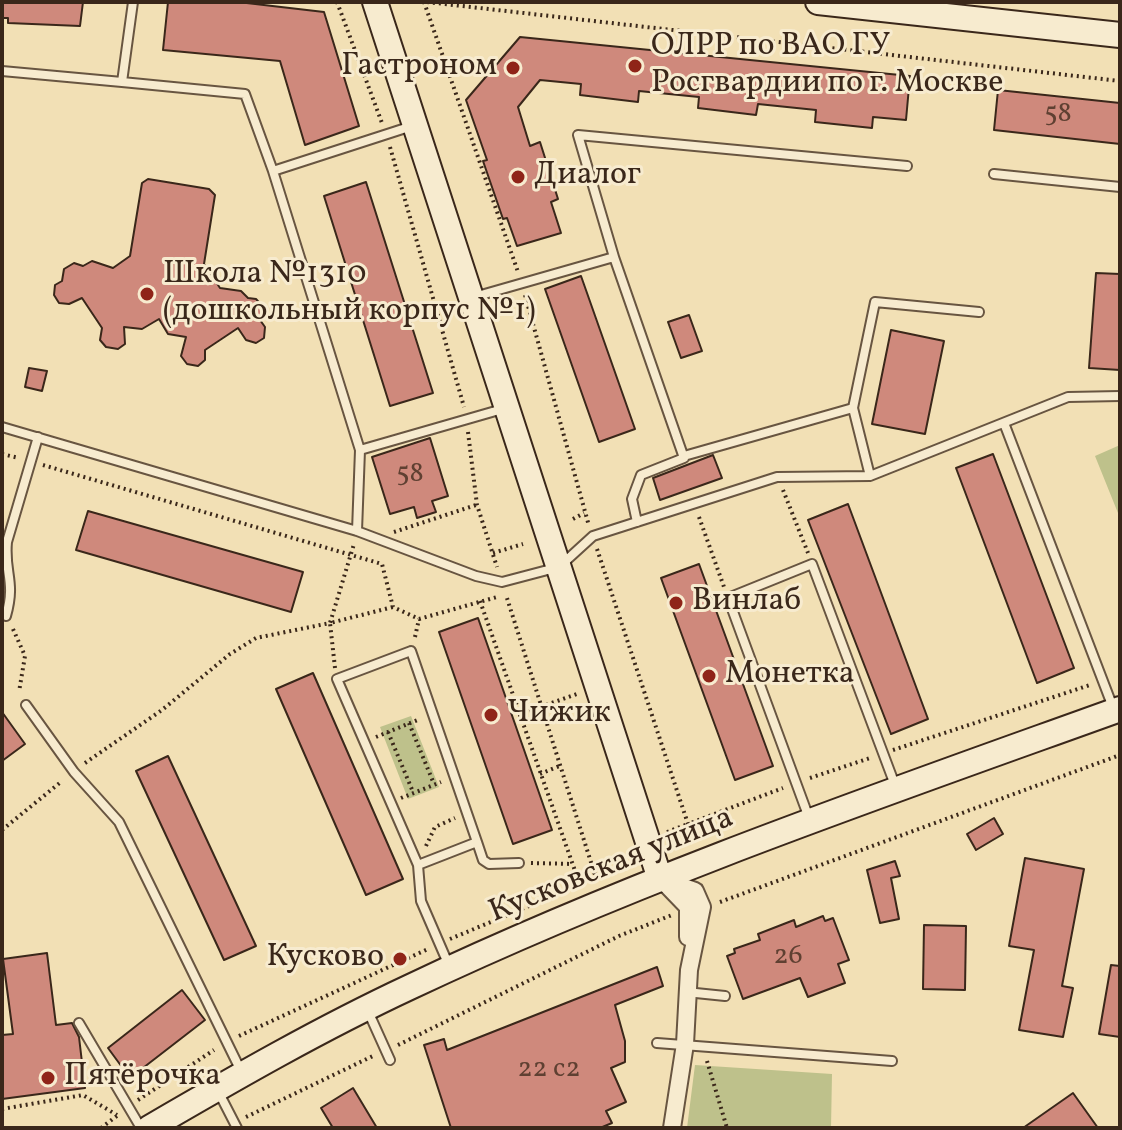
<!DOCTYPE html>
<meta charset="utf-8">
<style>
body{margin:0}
#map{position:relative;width:1122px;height:1130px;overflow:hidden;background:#f2e0b5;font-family:Vollkorn,serif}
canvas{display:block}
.frame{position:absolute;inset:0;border:4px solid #3a271a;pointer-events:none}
</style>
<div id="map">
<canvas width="1122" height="1130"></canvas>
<div class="frame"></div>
</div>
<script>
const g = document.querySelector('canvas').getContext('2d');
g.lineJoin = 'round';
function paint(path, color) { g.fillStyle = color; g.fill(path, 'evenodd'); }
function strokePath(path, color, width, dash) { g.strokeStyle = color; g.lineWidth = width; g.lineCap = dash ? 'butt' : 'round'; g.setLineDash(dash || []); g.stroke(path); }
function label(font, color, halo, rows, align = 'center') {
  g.font = font + ' Vollkorn,serif'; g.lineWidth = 6; g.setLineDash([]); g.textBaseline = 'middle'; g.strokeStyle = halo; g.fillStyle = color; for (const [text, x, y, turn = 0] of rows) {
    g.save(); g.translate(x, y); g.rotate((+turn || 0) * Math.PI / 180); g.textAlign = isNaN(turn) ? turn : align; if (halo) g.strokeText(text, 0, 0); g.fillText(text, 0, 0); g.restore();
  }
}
paint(new Path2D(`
 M1120,445V518L1095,456Z
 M411,716L439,787L408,799L380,727Z
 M695,1065L832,1074L831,1128H687Z`), '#bec18b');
const building = new Path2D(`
 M2,2H83L80,26L8,23V18H2Z
 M168,2H238L324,12L359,126L305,145L280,61L163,50Z
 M520,37L910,76L906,120L873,117L872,128L815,122L816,110L758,104L756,115L698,108L699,97L639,91L638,102L580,95L581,84L540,80L518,107L530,146L540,142L558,199L551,202L561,233L517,246L507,218L503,219L483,161L487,160L466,100Z
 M998,90L1120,103V144L994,130Z
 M148,179L209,189L215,195L204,264L220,288L241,291L248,298L256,299L263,307L260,320L265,327L264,338L256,343L246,340L238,328L205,350V360L198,366L187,364L181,356L186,337L168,334L159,319L142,329L124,327L125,344L118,349L106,347L100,340L102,328L82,298L69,304L59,303L54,295L55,285L62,281L64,269L74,263L83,266L92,261L113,268L130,256L142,183Z
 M366,182L433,393L390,406L324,196Z
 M1096,273L1120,274V370L1089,368Z
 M581,276L635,429L599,442L545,289Z
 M689,315L702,351L681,358L668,322Z
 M891,330L944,341L925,434L872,424Z
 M29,368L47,371L42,391L25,387Z
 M430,438L448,496L432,501L436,512L417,518L414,507L390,514L372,457Z
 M993,454L1074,668L1037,683L956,468Z
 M713,455L722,478L660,500L653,478Z
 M848,504L928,719L891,734L808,520Z
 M88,511L303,572L291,612L76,550Z
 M699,564L773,766L735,780L661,578Z
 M478,618L552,830L513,844L439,632Z
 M313,673L403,879L366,895L276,689Z
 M2,712L25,744L2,761Z
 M168,756L256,946L224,960L136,771Z
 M994,818L1003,834L976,850L967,834Z
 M1025,858L1084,869L1062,986L1073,988L1063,1037L1019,1030L1034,950L1009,946Z
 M895,861L900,876L891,878L899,919L880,923L867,870Z
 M823,916L825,921L833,918L849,960L838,964L845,983L808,997L800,978L743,999L727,956L735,953L734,949L760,940L758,934L794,920L796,927Z
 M924,925L966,926L965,990L923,989Z
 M47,953L56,1025L72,1023L79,1037L85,1088L2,1099V1035L13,1034L3,959Z
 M1111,965L1120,966V1037L1099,1034Z
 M657,967L663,986L615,1005L625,1041V1062L611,1068L626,1102L606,1111L612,1123L600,1128H451L424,1045L444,1039L447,1050Z
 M182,990L205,1020L130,1078L108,1048Z
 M353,1088L377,1128H333L321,1108Z
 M1073,1093L1098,1128H1023Z`);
paint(building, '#cf897c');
strokePath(building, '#3a271a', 2);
const lane = new Path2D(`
 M2,71L122,82L133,2
 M122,82L245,94L273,171L412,126
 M273,171L360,450L357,531
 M994,174L1120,187
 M614,257L684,458L641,475L632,499L637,522
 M474,297L614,257L578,135L907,166
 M853,408L870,476
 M1004,423L1114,710
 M2,427L357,531L476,576L502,582L559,567L593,536L777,477L870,476L1068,397L1120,396
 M360,450L506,408
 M684,456L853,408L875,302L979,312
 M6,616C16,581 4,573 7,542L38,437
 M26,705L74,772L119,822L241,1071
 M809,818L728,598L812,564L895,785
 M477,842L483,860L489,864L519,863
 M418,865L477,842L411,651L337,679L418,865L421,901L450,968
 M686,992L725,996
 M367,1009L390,1060
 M79,1023L141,1128
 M657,1043L892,1061
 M219,1093L237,1128`);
const street = new Path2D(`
 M661,879L688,907V937
 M662,879L695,891L702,907L689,970L685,1044L672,1128`);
const secondary = new Path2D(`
 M375,2L660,879
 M818,2L1120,35
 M149,1128C235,1078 320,1029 410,987C640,878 881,795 1120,709`);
strokePath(lane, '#685541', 12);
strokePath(street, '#685541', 20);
strokePath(secondary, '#3a271a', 28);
strokePath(new Path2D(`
 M337,2L382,123
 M424,2L518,272
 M427,2L1120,81
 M390,147L464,407
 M525,295L589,526
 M468,432L477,505L497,567
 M2,454L19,458
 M43,465L382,564L393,607L419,619L497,597
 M783,490L808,553
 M699,517L724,587
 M573,519L584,513
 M394,532L476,505
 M597,549L688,824L783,788
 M493,553L523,544
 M480,601L580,885
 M13,629L25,656L19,692
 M415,637L419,619
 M335,668L330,623L393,607
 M518,715L577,694
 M409,723L434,784
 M388,732L413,792
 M376,737L420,719
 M893,750L1090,685
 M85,763L162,710L230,654L256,638L330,623L354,544
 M540,774L562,765
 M810,778L870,758
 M401,798L441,782
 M2,830L62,781
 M667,832L688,824
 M426,846L435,827L455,818
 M531,863L573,864
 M720,902L1120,755
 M450,939L596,878L506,595
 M239,1036L428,949
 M398,1045L619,936L672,915
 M707,1061L727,1128
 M138,1100L214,1050
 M2,1109L83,1095L117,1115
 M246,1117L375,1055
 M101,1128L118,1115`), '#3a271a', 4, [2, 4]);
strokePath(lane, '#f7ebcf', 8);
strokePath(street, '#f7ebcf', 16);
strokePath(secondary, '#f7ebcf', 24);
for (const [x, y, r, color] of [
 [635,66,8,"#8f2418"],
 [513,68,8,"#8f2418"],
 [518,177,8,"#8f2418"],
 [147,294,8,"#8f2418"],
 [676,603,8,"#8f2418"],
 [709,676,8,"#8f2418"],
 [491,715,8,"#8f2418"],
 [400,959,8,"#8f2418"],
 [48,1078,8,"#8f2418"]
]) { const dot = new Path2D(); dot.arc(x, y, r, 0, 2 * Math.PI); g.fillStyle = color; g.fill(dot); strokePath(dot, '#f7ebcf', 3); }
label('28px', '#5f4032', null, [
 ["58",1058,116],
 ["58",410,476],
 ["26",788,958],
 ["22 с2",549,1071]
]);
label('32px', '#3a271a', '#f7ebcf', [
 ["ОЛРР по ВАО ГУ",651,48],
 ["Росгвардии по г. Москве",651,85],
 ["Гастроном",497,68,"right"],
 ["Диалог",534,177],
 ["Школа №1310",163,276],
 ["(дошкольный корпус №1)",163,313],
 ["Винлаб",692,603],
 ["Монетка",725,676],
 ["Чижик",507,715],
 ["Кусково",384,959,"right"],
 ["Пятёрочка",64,1078]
], 'left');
label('32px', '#3a271a', '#f7ebcf', [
 ["Кусковская улица",612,867,-22]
]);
</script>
